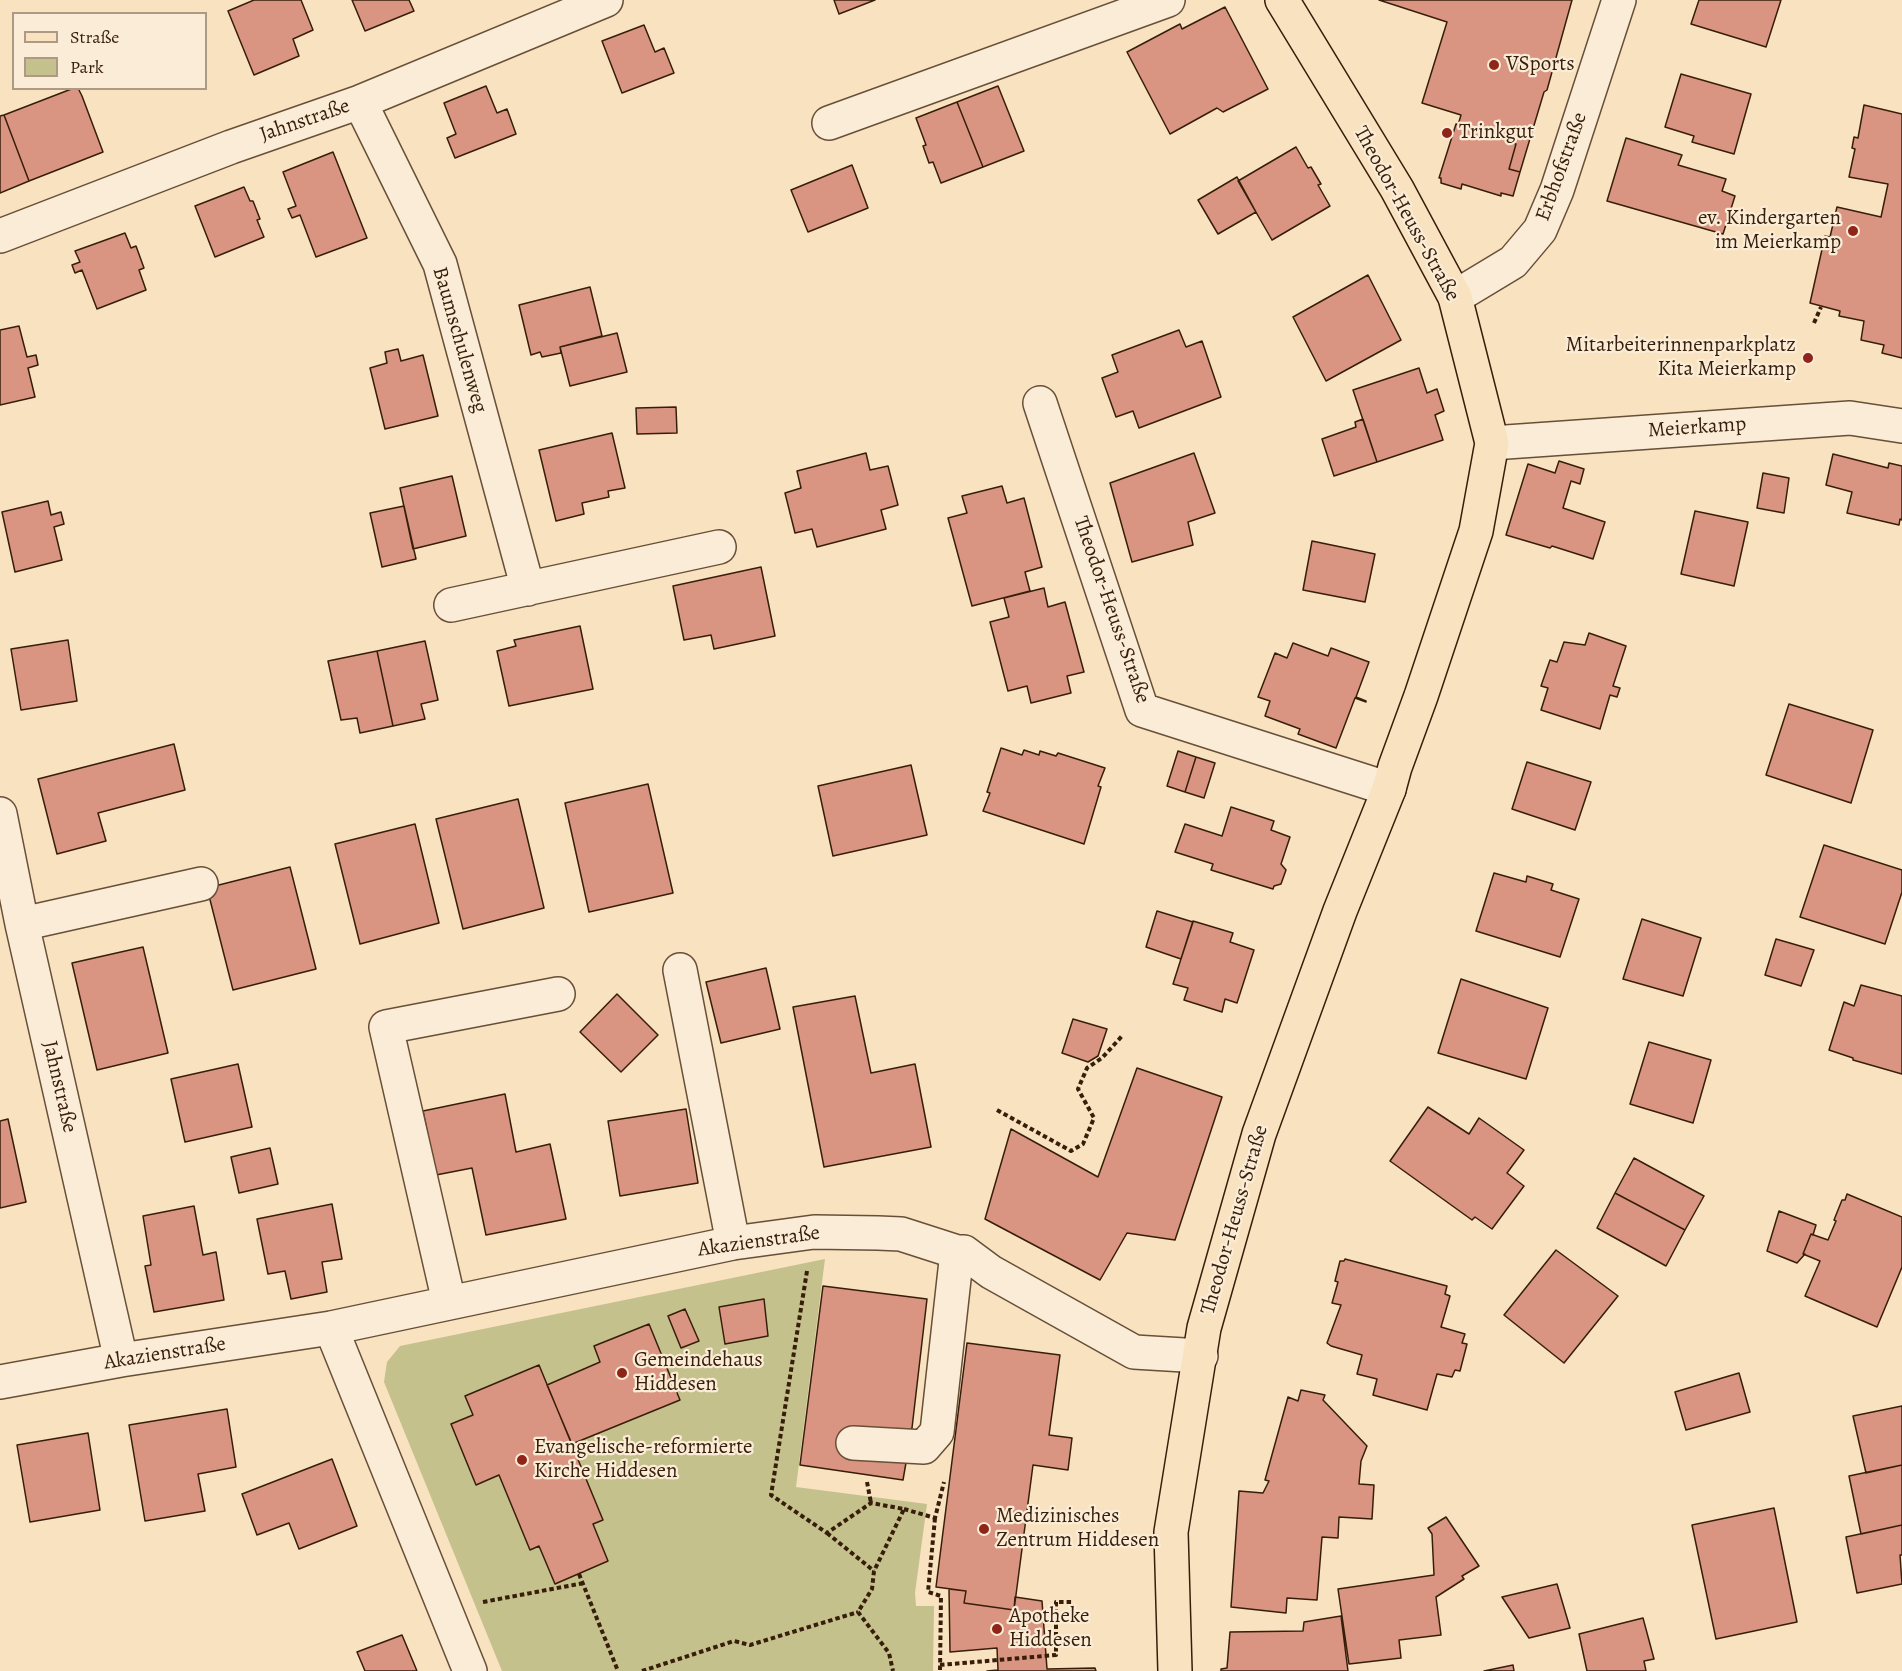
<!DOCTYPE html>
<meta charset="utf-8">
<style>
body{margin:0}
#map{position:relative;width:1902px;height:1671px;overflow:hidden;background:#f8e2c0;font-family:Alegreya,serif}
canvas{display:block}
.legend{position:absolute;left:12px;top:12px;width:195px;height:78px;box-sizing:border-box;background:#faecd6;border:2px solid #ac9a84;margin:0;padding:8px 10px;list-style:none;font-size:18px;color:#371e0a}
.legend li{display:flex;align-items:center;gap:12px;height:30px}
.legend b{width:30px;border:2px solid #ac9a84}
</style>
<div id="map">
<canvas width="1902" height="1671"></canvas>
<ul class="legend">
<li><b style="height:8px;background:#f8e2c0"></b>Straße</li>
<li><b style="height:16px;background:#c5c18d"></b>Park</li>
</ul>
</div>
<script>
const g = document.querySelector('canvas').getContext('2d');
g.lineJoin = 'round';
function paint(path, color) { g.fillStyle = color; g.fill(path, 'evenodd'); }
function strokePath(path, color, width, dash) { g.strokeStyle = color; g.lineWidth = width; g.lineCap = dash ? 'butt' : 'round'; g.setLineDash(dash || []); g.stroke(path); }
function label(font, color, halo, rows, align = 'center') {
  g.font = font + ' Alegreya,serif'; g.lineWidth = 4.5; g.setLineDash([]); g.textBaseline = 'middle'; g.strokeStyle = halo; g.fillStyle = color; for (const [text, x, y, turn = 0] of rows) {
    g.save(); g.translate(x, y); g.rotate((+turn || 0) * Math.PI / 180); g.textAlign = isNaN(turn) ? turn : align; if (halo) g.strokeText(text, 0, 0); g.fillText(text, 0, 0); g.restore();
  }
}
paint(new Path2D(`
 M825,1259L796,1487L927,1504L915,1593L916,1606H934L933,1671H502L384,1382L387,1362L400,1346Z`), '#c5c18d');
const building = new Path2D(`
 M254,0H301L313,30L293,39L299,56L254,75L228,11Z
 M352,0H409L414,11L365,31Z
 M834,0H875L839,14Z
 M1379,0H1572L1547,90L1544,92L1520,172L1509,169L1516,144L1513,143V141L1458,125L1461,115L1422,103L1447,22Z
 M1699,0H1781L1766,47L1691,24Z
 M1225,7L1268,89L1223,112L1217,108L1170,134L1127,52L1180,24L1182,29Z
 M644,25L655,52L664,48L674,73L622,93L602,41Z
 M1681,74L1751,94L1734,154L1692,142L1694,136L1665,127Z
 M486,86L497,113L507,109L516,134L455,158L447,138L456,134L444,103Z
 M998,86L1024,151L983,167L957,102Z
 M74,88H78L82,96L103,152L29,181L4,115Z
 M957,102L983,167L941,183L933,162L929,163L923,146L926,145L916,118Z
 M1864,105L1902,114V358L1882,353L1884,345L1861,340L1864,321L1839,316L1840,311L1810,303L1825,236L1830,237L1837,207L1881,217L1888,184L1849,177L1855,149L1852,148L1854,137L1858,138Z
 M4,115L29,181L0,193V116Z
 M1456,124L1513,141V143L1516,144L1509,169L1520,172L1513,196L1501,193V196L1462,184L1461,189L1441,183V178H1439Z
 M1626,138L1682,155L1678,165L1726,179L1722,191L1735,196L1723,234L1607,201Z
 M1296,147L1308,168L1311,167L1321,184L1318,185L1330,206L1272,240L1238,181Z
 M333,152L367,238L316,257L300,215L292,218L288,209L296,206L283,172Z
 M852,165L868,208L808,232L791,190Z
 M1237,177L1256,212L1218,234L1198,200Z
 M244,187L250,201H253L260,219L257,220L264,237L215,257L195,206Z
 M125,233L131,248L136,246L144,268L139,270L146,290L97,309L82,270L75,273L72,265L80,262L75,251Z
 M1368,275L1401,340L1326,381L1293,317Z
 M590,287L602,336L560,347L561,353L542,357L540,352L531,355L519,305Z
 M19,326L27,357L36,355L38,365L28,368L35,397L0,405V330Z
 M1179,330L1186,347L1202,341L1221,397L1139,428L1133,411L1116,417L1102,378L1118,372L1112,355Z
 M617,333L627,372L570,386L560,347Z
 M398,349L401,361L423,355L438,416L385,429L370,368L387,363L385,352Z
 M1419,368L1427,393L1437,389L1444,411L1435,415L1443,440L1377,462L1353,390Z
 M676,407L677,433L637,434L636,408Z
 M1363,419L1377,462L1334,476L1322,439L1356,427L1355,422Z
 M612,433L625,488L608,491L609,497L582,503L584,514L556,521L539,450Z
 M866,453L870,470L888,466L898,505L881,510L886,529L817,547L812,529L795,533L785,493L801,488L797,471Z
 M1194,453L1215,513L1188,522L1193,545L1132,562L1110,483Z
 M1833,454L1888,468L1889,463L1902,466V520L1900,519L1899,525L1847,513L1852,492L1826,485Z
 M1559,461L1584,469L1580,484L1571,481L1563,508L1605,522L1593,559L1552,546L1550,548L1506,535L1528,464L1555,473Z
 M1763,473L1789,478L1784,513L1757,508Z
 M452,476L466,536L413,549L400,488Z
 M1002,486L1007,503L1024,498L1042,567L1025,572L1030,591L972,606L948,518L967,513L962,496Z
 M48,501L51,515L61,512L64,524L54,527L62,560L15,572L2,512Z
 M404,506L416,559L382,567L370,513Z
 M1695,511L1748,522L1734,586L1681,574Z
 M1312,541L1375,554L1365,602L1303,590Z
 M761,567L775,636L714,649L711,635L684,640L673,586Z
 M1044,588L1048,607L1065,602L1084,672L1067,676L1071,693L1031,703L1027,686L1008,691L990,622L1009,617L1004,598Z
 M580,626L593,689L509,706L497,651L516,646L514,640Z
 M1589,633L1626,646L1613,686L1620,688L1617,697L1610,695L1600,729L1541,710L1548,688L1541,686L1550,660L1557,662L1564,642L1585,645Z
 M68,640L77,701L21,710L11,649Z
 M425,641L438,700L421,704L425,719L393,726L377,651Z
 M1293,643L1328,656L1331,648L1369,662L1356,697L1366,701V702L1355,698L1336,748L1298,734L1300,729L1265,716L1270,701L1258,697L1275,653L1287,658Z
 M377,651L393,726L360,733L357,718L341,720L328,661Z
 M1789,704L1873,730L1851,803L1766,775Z
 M174,744L185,790L98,813L106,841L57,854L38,779Z
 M1001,748L1022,755L1024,750L1039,755L1040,751L1056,756L1058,753L1105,768L1098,786L1101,787L1084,844L983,811L990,793L987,792Z
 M1178,751L1196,757L1185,792L1167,786Z
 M1196,757L1215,763L1204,798L1185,792Z
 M1527,762L1591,782L1575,830L1512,809Z
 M911,765L927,835L833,856L818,786Z
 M648,784L673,893L589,912L565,803Z
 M518,799L544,908L463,929L436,819Z
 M1231,807L1274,821L1271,830L1290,837L1281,864L1286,870L1281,884L1274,886L1273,889L1211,870L1213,864L1175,852L1185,824L1222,836Z
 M415,824L439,923L360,944L335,844Z
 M1824,845L1902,870V892L1885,944L1800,917Z
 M290,867L316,969L233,990L207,888Z
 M1494,873L1526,882L1527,876L1553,884L1551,890L1579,899L1560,957L1476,931Z
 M1157,911L1193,922L1181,959L1146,947Z
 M1642,919L1701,938L1683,996L1623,979Z
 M1193,921L1233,933L1230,942L1254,950L1237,1003L1225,999L1222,1012L1184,1000L1188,988L1173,984Z
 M1776,939L1814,950L1801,986L1765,975Z
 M143,947L168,1053L97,1070L72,963Z
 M766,968L780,1029L721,1043L706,982Z
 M1461,979L1548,1008L1526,1079L1438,1053Z
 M1861,985L1902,996V1074L1853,1060V1058L1829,1050L1844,1002L1854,1006Z
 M617,994L658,1035L621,1072L580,1032Z
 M855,996L871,1073L915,1064L931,1147L824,1167L793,1007Z
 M1073,1019L1107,1029L1098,1056L1088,1062L1062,1053Z
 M1649,1042L1711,1060L1693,1123L1630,1104Z
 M238,1064L252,1127L185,1142L171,1079Z
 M1137,1068L1222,1097L1175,1240L1127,1233L1100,1280L985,1219L1011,1129L1098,1177Z
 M505,1094L516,1152L550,1144L566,1219L486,1235L472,1168L436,1175L423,1111Z
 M1428,1107L1469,1134L1479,1118L1524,1150L1507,1173L1524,1186L1492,1229L1475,1217L1472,1220L1390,1161Z
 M686,1109L698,1183L620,1196L608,1121Z
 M8,1119L26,1202L0,1208V1121Z
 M270,1148L278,1184L239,1193L231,1157Z
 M1634,1158L1704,1196L1685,1230L1615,1193Z
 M1615,1193L1685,1230L1666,1266L1597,1228Z
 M1847,1194L1902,1217V1267L1877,1327L1805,1296L1820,1261L1803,1254L1811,1234L1828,1240L1836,1221L1834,1220L1842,1200H1845Z
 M332,1204L342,1259L322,1262L327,1292L291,1299L285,1271L268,1274L257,1219Z
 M194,1206L203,1255L216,1252L224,1300L154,1312L145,1266L151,1265L143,1216Z
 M1779,1211L1816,1225L1813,1235L1811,1234L1803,1254H1805L1797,1263L1767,1251Z
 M1556,1250L1618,1296L1564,1363L1504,1315Z
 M1345,1259L1447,1286L1445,1294L1450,1296L1441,1327L1465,1334L1462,1343L1467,1344L1460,1371L1455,1370L1452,1377L1437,1374L1427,1410L1373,1395L1377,1379L1357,1374L1362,1355L1331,1346L1327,1343L1341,1305L1332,1303L1338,1282L1335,1281L1340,1261H1344Z
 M823,1286L927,1299L912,1428L903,1480L800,1465Z
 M764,1299L768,1336L725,1344L719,1307Z
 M685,1309L699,1341L681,1348L668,1316Z
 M649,1324L680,1400L572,1444L547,1385L600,1362L594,1346Z
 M967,1343L1060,1355L1049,1435L1072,1438L1068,1470L1033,1465L1014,1610L964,1603L966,1591L936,1587Z
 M539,1365L603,1520L593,1524L608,1561L555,1584L539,1546L530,1550L499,1475L476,1485L451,1424L473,1415L465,1396Z
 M1739,1373L1750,1412L1686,1430L1675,1392Z
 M1301,1390L1325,1395L1323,1400L1367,1446L1361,1461L1359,1484L1374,1485L1372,1519L1339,1517L1338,1538L1322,1537L1317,1600L1287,1598L1286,1613L1231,1607L1239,1491L1263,1493L1269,1481L1265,1480L1288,1397L1298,1401Z
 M1902,1406V1465L1866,1473L1853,1416Z
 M227,1409L236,1467L198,1474L205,1511L145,1521L129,1425Z
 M88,1433L100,1510L30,1522L17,1445Z
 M332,1459L357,1526L299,1549L289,1523L257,1535L242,1494Z
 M1902,1465V1525L1861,1534L1849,1476Z
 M1774,1508L1797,1622L1716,1639L1692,1525Z
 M1446,1517L1479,1566L1462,1576L1464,1579L1436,1597L1441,1635L1399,1640L1401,1658L1349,1664L1338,1589L1434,1575L1432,1534L1428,1528Z
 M1902,1525V1555H1900L1902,1584L1857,1593L1846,1537Z
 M1557,1584L1570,1628L1529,1638L1502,1597Z
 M949,1589L966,1591L964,1603L1014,1610L1015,1597L1042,1601L1047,1669L1095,1668L1096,1671H987L998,1670L997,1648L950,1652Z
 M1341,1616L1348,1671H1221V1669L1227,1668L1230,1632L1303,1631L1304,1622Z
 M1643,1618L1654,1659L1644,1661L1646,1671H1587L1579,1634Z
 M402,1635L417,1671H365L357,1652Z
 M1513,1665L1514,1671H1484Z`);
paint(building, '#d99582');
strokePath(building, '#371e0a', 1.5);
const minor = new Path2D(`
 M360,102L440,264L528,589
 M829,123L1168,0
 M0,236L231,147L360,102L606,0
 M1455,297L1513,262L1540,230L1557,190L1619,0
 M1040,403L1142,710L1389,789
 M1492,443L1850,418L1902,426
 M451,605L719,547
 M0,814L22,924L121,1360
 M22,924L201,884
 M680,970L733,1243
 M449,1302L386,1027L558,994
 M331,1328L470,1671
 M0,1382L121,1360L331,1328L733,1243L814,1232L878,1233L901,1234L957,1252H964L991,1272L1134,1352L1201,1356
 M853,1443L924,1447L937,1432L957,1252`);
const major = new Path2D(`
 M1175,1671L1171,1532L1204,1328L1259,1134L1340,911L1389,789L1395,767L1421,696L1476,531L1492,443L1455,297L1397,189L1282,0`);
strokePath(minor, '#674f38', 36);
strokePath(major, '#371e0a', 36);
strokePath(new Path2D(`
 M1814,323L1821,307
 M997,1110L1071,1151L1083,1144L1094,1118L1078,1089L1087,1068L1102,1058L1122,1036
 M807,1271L771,1495L827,1533L871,1503L904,1509L874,1571L872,1589L858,1612L889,1653L893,1671
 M867,1482L871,1503
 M904,1509L935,1518L944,1482
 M935,1518L928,1592L941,1596L940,1671
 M827,1533L874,1571
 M579,1574L618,1671
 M483,1602L584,1583
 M940,1665L1056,1655V1602H1073
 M642,1671L734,1641L750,1645L858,1612`), '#371e0a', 4, [4.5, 3]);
strokePath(minor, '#faecd6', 33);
strokePath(major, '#f8e2c0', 33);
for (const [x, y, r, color] of [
 [1494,65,6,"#8f2418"],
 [1447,133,6,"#8f2418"],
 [1853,231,6,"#8f2418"],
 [1808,358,6,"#8f2418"],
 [622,1373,6,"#8f2418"],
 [522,1460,6,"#8f2418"],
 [984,1529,6,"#8f2418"],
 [997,1629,6,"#8f2418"]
]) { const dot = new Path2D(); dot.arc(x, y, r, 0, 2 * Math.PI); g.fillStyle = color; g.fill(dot); strokePath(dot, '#faecd6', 2); }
label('21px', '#371e0a', '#faecd6', [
 ["VSports",1506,65],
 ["Trinkgut",1459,133],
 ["ev. Kindergarten",1841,219,"right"],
 ["im Meierkamp",1841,243,"right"],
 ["Mitarbeiterinnenparkplatz",1796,346,"right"],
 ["Kita Meierkamp",1796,370,"right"],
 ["Gemeindehaus",634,1361],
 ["Hiddesen",634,1385],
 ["Evangelische-reformierte",534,1448],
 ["Kirche Hiddesen",534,1472],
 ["Medizinisches",996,1517],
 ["Zentrum Hiddesen",996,1541],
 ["Apotheke",1009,1617],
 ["Hiddesen",1009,1641]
], 'left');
label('21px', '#371e0a', '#faecd6', [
 ["Jahnstraße",305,121,-19],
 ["Erbhofstraße",1562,167,-70],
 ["Theodor-Heuss-Straße",1406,214,61],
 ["Baumschulenweg",459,340,74],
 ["Meierkamp",1697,428,-4],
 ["Theodor-Heuss-Straße",1111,610,71],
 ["Jahnstraße",59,1087,77],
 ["Theodor-Heuss-Straße",1235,1220,-74],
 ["Akazienstraße",759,1242,-8],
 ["Akazienstraße",165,1354,-9]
]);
</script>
